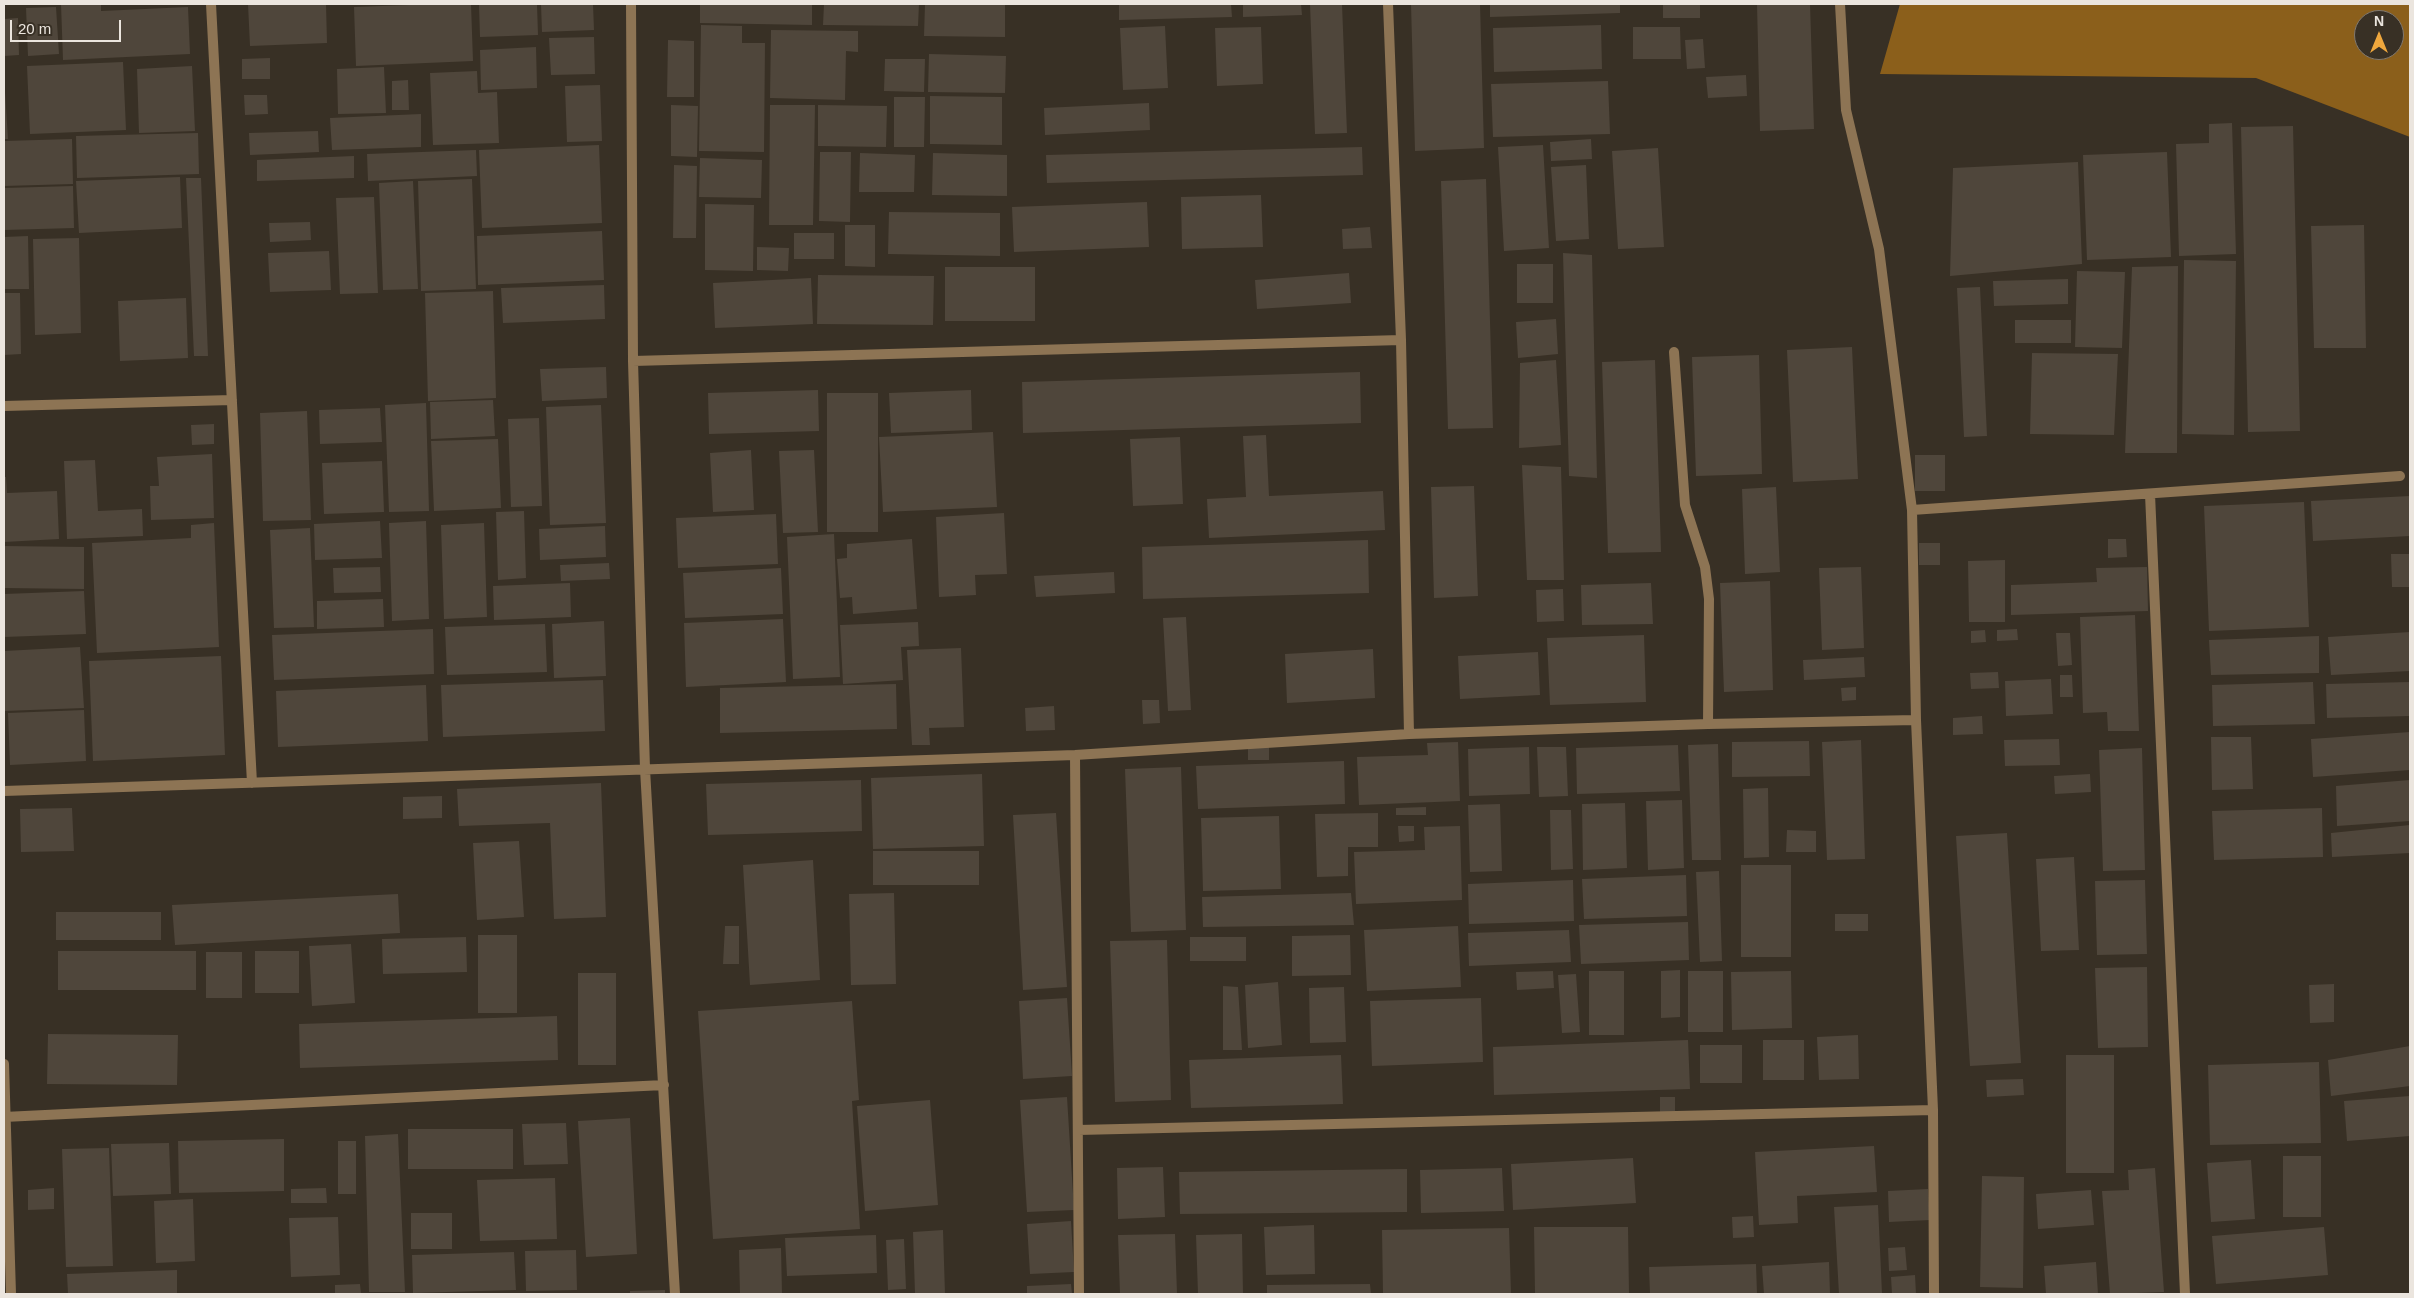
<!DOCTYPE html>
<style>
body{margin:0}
#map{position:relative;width:2414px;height:1298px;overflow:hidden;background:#383025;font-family:Helvetica,sans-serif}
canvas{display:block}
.frame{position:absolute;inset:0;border:5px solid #ebe5de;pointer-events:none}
.north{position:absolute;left:2354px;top:10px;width:50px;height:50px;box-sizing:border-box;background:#383025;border:1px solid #80786f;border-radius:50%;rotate:0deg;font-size:14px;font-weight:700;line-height:20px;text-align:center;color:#ebe5de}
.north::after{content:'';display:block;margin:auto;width:18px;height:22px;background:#efa73d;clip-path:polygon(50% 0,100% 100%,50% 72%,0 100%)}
.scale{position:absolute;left:10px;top:20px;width:111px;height:22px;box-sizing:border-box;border:2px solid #ebe5de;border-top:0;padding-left:6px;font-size:15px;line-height:18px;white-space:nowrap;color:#ebe5de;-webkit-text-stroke:4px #383025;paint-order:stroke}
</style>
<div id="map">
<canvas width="2414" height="1298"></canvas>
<div class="frame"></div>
<div class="north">N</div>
<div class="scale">20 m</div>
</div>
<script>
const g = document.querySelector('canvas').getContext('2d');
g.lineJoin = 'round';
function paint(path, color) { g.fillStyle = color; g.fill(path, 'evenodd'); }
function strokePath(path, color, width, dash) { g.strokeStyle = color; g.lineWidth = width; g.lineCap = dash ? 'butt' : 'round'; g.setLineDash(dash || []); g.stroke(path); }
paint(new Path2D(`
 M1900,4H2410V137L2256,78L1880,74ZM2364,20H2394V50H2364Z`), '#8b5f1b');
paint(new Path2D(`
 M61,4H101V11L188,7L190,54L63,60Z
 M248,4H326L327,43L250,46Z
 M437,4H471L473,61L356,66L354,7Z
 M479,4H537L538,35L480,37Z
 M541,4H593L594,30L542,32Z
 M700,4H812V25L700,23Z
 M824,4H919L918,26L823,25Z
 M925,4H1005V37L924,36Z
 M1119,4H1231L1232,17L1119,20Z
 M1243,4H1301L1302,15L1243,17Z
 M1310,4H1342L1347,133L1315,134Z
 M1411,4H1480L1484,148L1415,151Z
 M1490,4H1620V13L1490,17Z
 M1663,4H1700V18H1663Z
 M1757,4H1810L1814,129L1760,131Z
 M56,7L59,54L28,56L26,8Z
 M18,18L19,55L4,56V19Z
 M701,25L742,26V43H765L764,152L699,151Z
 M1601,25L1602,69L1494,72L1493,28Z
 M1165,26L1168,88L1123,90L1120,28Z
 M1261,27L1263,84L1217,86L1215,28Z
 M1633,27H1680L1681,59H1633Z
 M771,30L858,31V52L846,51L845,100L770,98Z
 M594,37L595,74L551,75L549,38Z
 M1703,39L1705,68L1687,69L1685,40Z
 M668,40L694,41V97H667Z
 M536,47L537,88L481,90L480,50Z
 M929,54L1006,56L1005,93L928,92Z
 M270,58V79H242V59Z
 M885,59H925L924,92L884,91Z
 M123,62L126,130L30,134L27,66Z
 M192,66L195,131L139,133L137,69Z
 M384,67L386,113L338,114L337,69Z
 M477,71L478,93L497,92L499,143L433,145L430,73Z
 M1746,75L1747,96L1708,98L1706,77Z
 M4,76L8,139H4Z
 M408,80L409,110H392V81Z
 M1608,81L1610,134L1493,137L1491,84Z
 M600,85L602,141L567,142L565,86Z
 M244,95H267L268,114L245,115Z
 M930,96L1002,97V145L930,144Z
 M894,97H925L924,147H894Z
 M1149,103L1150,130L1045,135L1044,108Z
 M671,105L698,106L697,157L671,156Z
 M770,105H815L813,225H769Z
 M818,105L887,106L886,147L818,146Z
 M421,114V147L332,150L330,118Z
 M2232,123L2236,254L2179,256L2176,144L2209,143V124Z
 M2293,126L2300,431L2248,432L2241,127Z
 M318,131L319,152L250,155L249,133Z
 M198,133L199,174L77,178L76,136Z
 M72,139L73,184L4,186V141Z
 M1591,139L1592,159L1551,161L1550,142Z
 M599,145L602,223L482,228L479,150Z
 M1543,145L1549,248L1504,251L1498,147Z
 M1362,147L1363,175L1047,183L1046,155Z
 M1658,148L1664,247L1618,249L1612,151Z
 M476,150L477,176L368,181L367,154Z
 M820,152H851L850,222L819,221Z
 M2167,152L2171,257L2087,260L2083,155Z
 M860,153L915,155L914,192H859Z
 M933,153L1007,155V196L932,195Z
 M354,156V178L257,181V160Z
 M700,158L762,160L761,198L699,197Z
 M2078,162L2082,264L1950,276L1953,168Z
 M674,165L697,166L696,238H673Z
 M1586,165L1589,239L1556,241L1551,167Z
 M180,177L182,228L79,233L76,181Z
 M186,178H201L208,356H194Z
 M472,179L476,289L421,291L418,181Z
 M1486,179L1493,428L1448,429L1441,181Z
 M413,181L418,289L383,290L379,183Z
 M73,186L74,228L4,230V188Z
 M1261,195L1263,247L1182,249L1181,197Z
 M374,197L378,293L340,294L336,198Z
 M1147,202L1149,247L1014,252L1012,207Z
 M705,204L754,205L753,271L705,270Z
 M889,212L1000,213V256L888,254Z
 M310,222L311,240L270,242L269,223Z
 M845,225H875V267L845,266Z
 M2364,225L2366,348H2314L2311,226Z
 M1370,227L1372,248L1343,249L1342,229Z
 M602,231L604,280L478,285L477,236Z
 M794,233H834V259H794Z
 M28,236L29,289H4V237Z
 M79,238L81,333L35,335L33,239Z
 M757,247L789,248L788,271L757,270Z
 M329,251L331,290L270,292L268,253Z
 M1563,253L1592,255L1597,478L1569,476Z
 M2184,260L2236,261L2234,435L2182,434Z
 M1517,264H1553V303H1517Z
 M2178,266L2177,453H2125L2132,267Z
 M945,267H1035V321H945Z
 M2077,271L2125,272L2122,348L2075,347Z
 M1349,273L1351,303L1257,309L1255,280Z
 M818,275L934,276L933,325L817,324Z
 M811,278L813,324L715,328L713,283Z
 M2068,279V304L1994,306L1993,281Z
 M604,285L605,319L503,323L501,288Z
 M1980,287L1987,436L1964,437L1957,288Z
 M493,291L496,398L428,401L425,293Z
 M4,293H20L21,354L4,355Z
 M186,298L188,358L120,361L118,301Z
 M1556,319L1558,354L1518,358L1516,322Z
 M2015,320H2071V343H2015Z
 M1852,347L1858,479L1793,482L1787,350Z
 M2032,353L2118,354L2114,435L2030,434Z
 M1759,355L1762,474L1696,476L1692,357Z
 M1556,360L1561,445L1519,448L1520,363Z
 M1655,360L1661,552L1608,553L1602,362Z
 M606,367L607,398L542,401L540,369Z
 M1360,372L1361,423L1023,433L1022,382Z
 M818,390L819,431L709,434L708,393Z
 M971,390L972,430L891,433L889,393Z
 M827,393H878V532H827Z
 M493,400L495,436L431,439L430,402Z
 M426,403L429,511L389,512L385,405Z
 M601,405L606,523L550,525L546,407Z
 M380,408L382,442L320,444L319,410Z
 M307,411L311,520L263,521L260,413Z
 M539,418L542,506L511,507L508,419Z
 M214,424V444L192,445L191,425Z
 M993,432L997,507L883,512L879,437Z
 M1266,435L1269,496L1383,491L1385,530L1209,538L1207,499L1246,497L1243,436Z
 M1180,437L1183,504L1133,506L1130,439Z
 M498,439L501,508L434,511L431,441Z
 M751,450L754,510L713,512L710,453Z
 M814,450L818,532L783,533L779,451Z
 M212,454L214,518L151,520L150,486H159L157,457Z
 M1915,455H1945V491H1915Z
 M95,460L98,511L142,509L143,536L67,539L64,461Z
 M382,461L384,512L324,514L322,463Z
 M1522,465L1561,467L1564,580H1527Z
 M4,477H6L7,493L57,491L59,539L4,542Z
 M1474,486L1478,596L1434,598L1431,487Z
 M1776,487L1780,572L1745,574L1742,489Z
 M2410,496V536L2313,541L2311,501Z
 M2304,502L2309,627L2209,631L2204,506Z
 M524,511L526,578L498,580L496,512Z
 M1004,513L1007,574L975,575L976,595L939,597L936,517Z
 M776,514L778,564L678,568L676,518Z
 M380,521L382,558L315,560L314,524Z
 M426,521L429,619L392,621L389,523Z
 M214,523L219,647L97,653L92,543L191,538V525Z
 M484,523L487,617L444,619L441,525Z
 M605,526L606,557L540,560L539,529Z
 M310,528L314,627L274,628L270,530Z
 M834,534L840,677L793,679L787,537Z
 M912,539L917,609L853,614L852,597L840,598L837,559L847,558V544Z
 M2108,539H2126L2127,557L2108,558Z
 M1368,540L1369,593L1143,599L1142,547Z
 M1919,543H1940V565H1919Z
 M4,546L84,547V589L4,588Z
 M2391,554H2410V587H2392Z
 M2005,560V622H1969L1968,561Z
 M609,563L610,579L561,581L560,565Z
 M380,567L381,592L334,593L333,568Z
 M1861,567L1864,648L1822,650L1819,568Z
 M2147,567L2148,611L2011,615V585L2097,582L2096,568Z
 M781,568L783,614L685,618L683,573Z
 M1114,572L1115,593L1036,597L1034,576Z
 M1770,581L1773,690L1724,692L1720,583Z
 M570,583L571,617L494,620L493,586Z
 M1651,583L1653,624L1582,625L1581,585Z
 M1563,589L1564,621L1537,622L1536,590Z
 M84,591L86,634L4,637V594Z
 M383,599L384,627L317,629V601Z
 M2135,615L2139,731H2108L2107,712L2083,713L2080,617Z
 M1186,617L1191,710L1168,711L1163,618Z
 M783,619L786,682L686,687L684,623Z
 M604,621L606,676L554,678L552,624Z
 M918,622L919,646L901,647L903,680L843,684L840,625Z
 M545,624L547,672L447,675L445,627Z
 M433,629L434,674L274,680L272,635Z
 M2017,629L2018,640L1997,641V630Z
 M1985,630L1986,642L1971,643V631Z
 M2410,632V671L2331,675L2328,637Z
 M2056,633H2070L2072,665L2058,666Z
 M1644,635L1646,702L1550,705L1547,638Z
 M2319,636V673L2211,675L2209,640Z
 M80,647L84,708L4,711V651Z
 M961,648L964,727L929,728L930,745H912L907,650Z
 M1373,649L1375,698L1287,703L1285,654Z
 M1538,652L1540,695L1460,699L1458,656Z
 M221,656L225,755L93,761L89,661Z
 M1864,657L1865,677L1804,680L1803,660Z
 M1998,672L1999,688L1971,689L1970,673Z
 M2060,675H2072L2073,697H2060Z
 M2051,679L2053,714L2006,716L2005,681Z
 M603,680L605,731L443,737L441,685Z
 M2313,682L2315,724L2213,726L2212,685Z
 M2410,682V716L2327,718L2326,684Z
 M896,684L897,729L720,733V688Z
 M426,685L428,741L278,747L276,691Z
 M1856,687V700L1842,701L1841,688Z
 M1142,700H1159L1160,723L1143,724Z
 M1054,706L1055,730L1026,731L1025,708Z
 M84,710L86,761L10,765L8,713Z
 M1982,716L1983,734L1953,735V718Z
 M2410,732V770L2313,777L2311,739Z
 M2211,737H2251L2253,789L2212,790Z
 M2059,739L2060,765L2005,766L2004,740Z
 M1861,740L1865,859L1827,860L1822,742Z
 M1809,741L1810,776L1732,777V742Z
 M1458,742L1460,801L1359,805L1357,757L1428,755L1427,743Z
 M1718,744L1721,860H1692L1688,745Z
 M1678,745L1680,791L1577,794L1576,748Z
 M1248,747H1269V760H1248Z
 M1529,747L1530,794L1469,796L1468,749Z
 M1537,747H1566L1568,796L1539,797Z
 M2142,748L2145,870L2103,871L2099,750Z
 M1344,761L1345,804L1198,809L1196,766Z
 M1181,767L1186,930L1131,932L1125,769Z
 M982,774L984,846L873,849L871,778Z
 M2090,774L2091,792L2055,794L2054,776Z
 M861,780L862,831L708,835L706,784Z
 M2410,780V821L2337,826L2336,786Z
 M601,783L606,917L554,919L550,823L459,826L457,789Z
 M1768,788L1769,857L1744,858L1743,789Z
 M442,796V818L403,819V797Z
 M1682,800L1684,868L1648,870L1646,801Z
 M1625,803L1627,868L1583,870L1582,804Z
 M1500,804L1502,871L1470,872L1468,805Z
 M1426,807V815H1396V808Z
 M72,808L74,851L21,852L20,809Z
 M2322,808L2323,857L2214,860L2212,811Z
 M1550,810H1571L1573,869L1551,870Z
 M1056,813L1067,987L1023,990L1013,815Z
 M1378,813V847H1348V876L1317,877L1315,814Z
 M1279,816L1281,889L1203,891L1201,818Z
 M2410,825V853L2332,857L2331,833Z
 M1398,826H1414V841L1399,842Z
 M1460,826L1462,900L1356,904L1354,852L1425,850L1424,827Z
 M1787,830L1816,831V852H1786Z
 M2007,833L2021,1063L1970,1066L1956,836Z
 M519,841L524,917L477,920L473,843Z
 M873,851H979V885H873Z
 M2074,857L2079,950L2041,951L2036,859Z
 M813,860L820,980L750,985L743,865Z
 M1741,865H1791V957H1741Z
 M1719,871L1722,961L1700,962L1696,872Z
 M1686,875L1687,916L1584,919L1582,879Z
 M1573,880L1574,921L1469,924L1468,884Z
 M2145,880L2147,954L2097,955L2095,881Z
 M894,893L896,984L851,985L849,894Z
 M1351,893L1354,925L1203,927L1202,897Z
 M398,894L400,933L175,945L172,905Z
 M56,912H161V940H56Z
 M1835,914H1868V931H1835Z
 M1688,922L1689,960L1581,964L1579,925Z
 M725,926H739V964H723Z
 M1458,926L1461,987L1367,991L1364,930Z
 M1569,930L1571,962L1469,966L1468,933Z
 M478,935H517V1013H478Z
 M1350,935L1351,975L1292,976V936Z
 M466,937L467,972L383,974L382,939Z
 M1190,937H1246V961H1190Z
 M1167,940L1171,1100L1115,1102L1110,941Z
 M351,944L355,1003L312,1006L309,946Z
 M58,951H196V990H58Z
 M255,951H299V993H255Z
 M206,952H242V998H206Z
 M2147,967L2148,1047L2098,1048L2095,968Z
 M1680,970V1017L1661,1018V971Z
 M1553,971L1554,988L1517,990L1516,972Z
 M1589,971H1624V1035H1589Z
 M1688,971H1723V1032H1688Z
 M1791,971L1792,1028L1732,1030L1731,972Z
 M578,973H616V1065H578Z
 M1576,974L1580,1032L1562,1033L1558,975Z
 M1278,982L1282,1045L1248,1048L1245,985Z
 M2334,984V1022L2310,1023L2309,985Z
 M1223,986L1238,987L1242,1050H1223Z
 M1344,987L1346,1042L1310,1043L1309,988Z
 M1067,998L1072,1076L1023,1079L1019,1001Z
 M1481,998L1483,1062L1372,1066L1370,1001Z
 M852,1001L859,1100L852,1101L860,1229L713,1239L698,1011Z
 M557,1016L558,1060L300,1068L299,1024Z
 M48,1034L178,1035L177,1085L47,1084Z
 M1858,1035L1859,1079L1819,1080L1817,1037Z
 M1688,1040L1690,1089L1494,1095L1493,1047Z
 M1763,1040H1804V1080H1763Z
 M1700,1045H1742V1083H1700Z
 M2410,1046V1086L2331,1096L2328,1060Z
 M1341,1055L1343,1104L1191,1108L1189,1060Z
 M2066,1055H2114V1173H2066Z
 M2319,1062L2321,1143L2210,1145L2208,1065Z
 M2023,1079L2024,1095L1987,1097L1986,1080Z
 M2410,1096V1136L2347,1141L2344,1101Z
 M1067,1097L1074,1210L1027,1212L1020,1100Z
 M1660,1097H1675V1112H1660Z
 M930,1100L938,1205L865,1211L857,1106Z
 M630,1118L637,1254L586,1257L578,1121Z
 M566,1123L568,1164L524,1165L522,1124Z
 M408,1129H513V1169H408Z
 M398,1134L405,1292H369L365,1136Z
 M284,1139V1191L179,1193L178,1141Z
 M338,1141H356V1194H338Z
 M169,1143L171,1194L113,1196L111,1144Z
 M1874,1146L1877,1192L1797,1196L1798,1223L1759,1225L1755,1152Z
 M109,1148L113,1266L66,1267L62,1149Z
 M2283,1156H2321V1217H2283Z
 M1633,1158L1636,1203L1513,1210L1511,1164Z
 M2251,1160L2255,1219L2211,1222L2207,1163Z
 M1163,1167L1165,1217L1118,1219L1117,1168Z
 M1502,1168L1504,1211L1421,1213L1420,1170Z
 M2155,1168L2164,1292L2110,1294L2102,1191L2129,1190L2128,1170Z
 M1407,1169V1212L1180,1214L1179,1172Z
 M1982,1176L2024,1177L2023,1288L1980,1287Z
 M555,1178L557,1239L480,1241L477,1180Z
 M54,1188V1209L28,1210V1190Z
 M326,1188L327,1203H291V1189Z
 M1928,1189L1930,1220L1889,1222L1888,1191Z
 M2091,1190L2094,1225L2038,1229L2036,1194Z
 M193,1199L195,1261L156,1263L154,1201Z
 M1878,1205L1882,1294H1839L1834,1207Z
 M411,1213H452V1249H411Z
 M1753,1216L1754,1237L1733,1238L1732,1217Z
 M338,1217L340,1275L291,1277L289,1218Z
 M1071,1221L1074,1272L1030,1274L1027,1224Z
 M1314,1225L1315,1274L1266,1275L1264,1227Z
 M1534,1227H1628L1629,1294H1535Z
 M2324,1227L2328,1275L2216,1284L2212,1236Z
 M1509,1228L1511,1294H1383L1382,1230Z
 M943,1230L945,1294H915L913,1232Z
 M1175,1234L1177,1294H1120L1118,1235Z
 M1242,1234L1243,1294H1198L1196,1235Z
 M876,1235L877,1273L787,1276L785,1238Z
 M904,1239L906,1289L888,1290L886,1240Z
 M1905,1247L1907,1270L1889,1271L1888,1248Z
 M781,1248L782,1294H740L739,1250Z
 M576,1250L577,1290L526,1291L525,1251Z
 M514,1252L516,1290L413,1293L412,1255Z
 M1829,1262L1830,1294H1764L1762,1266Z
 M2096,1262L2098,1294H2046L2044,1266Z
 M1756,1264L1757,1294H1650L1649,1267Z
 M177,1270V1294H68L67,1274Z
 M1915,1275L1916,1294H1892L1891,1277Z
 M360,1284L361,1294H335V1285Z
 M1071,1284L1072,1294H1027V1286Z
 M1370,1284L1371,1294H1267V1285Z
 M665,1290V1294H630V1291Z`), '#4f463b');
strokePath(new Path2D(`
 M211,4L252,783
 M631,4L633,361L645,769L675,1294
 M1388,4L1401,340L1409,734
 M1840,4L1846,110L1879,249L1912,510L1916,720L1933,1110L1934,1294
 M1674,352L1685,505L1705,567L1709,599L1708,724
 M633,361L1401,340
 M4,406L232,400
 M2150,494L2185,1294
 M1912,510L2400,476
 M1075,755L1079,1294
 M4,791L1075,755L1409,734L1708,724L1916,720
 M4,1064L11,1294
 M4,1117L664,1085
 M1078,1130L1933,1110`), '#8d7454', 10);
</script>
